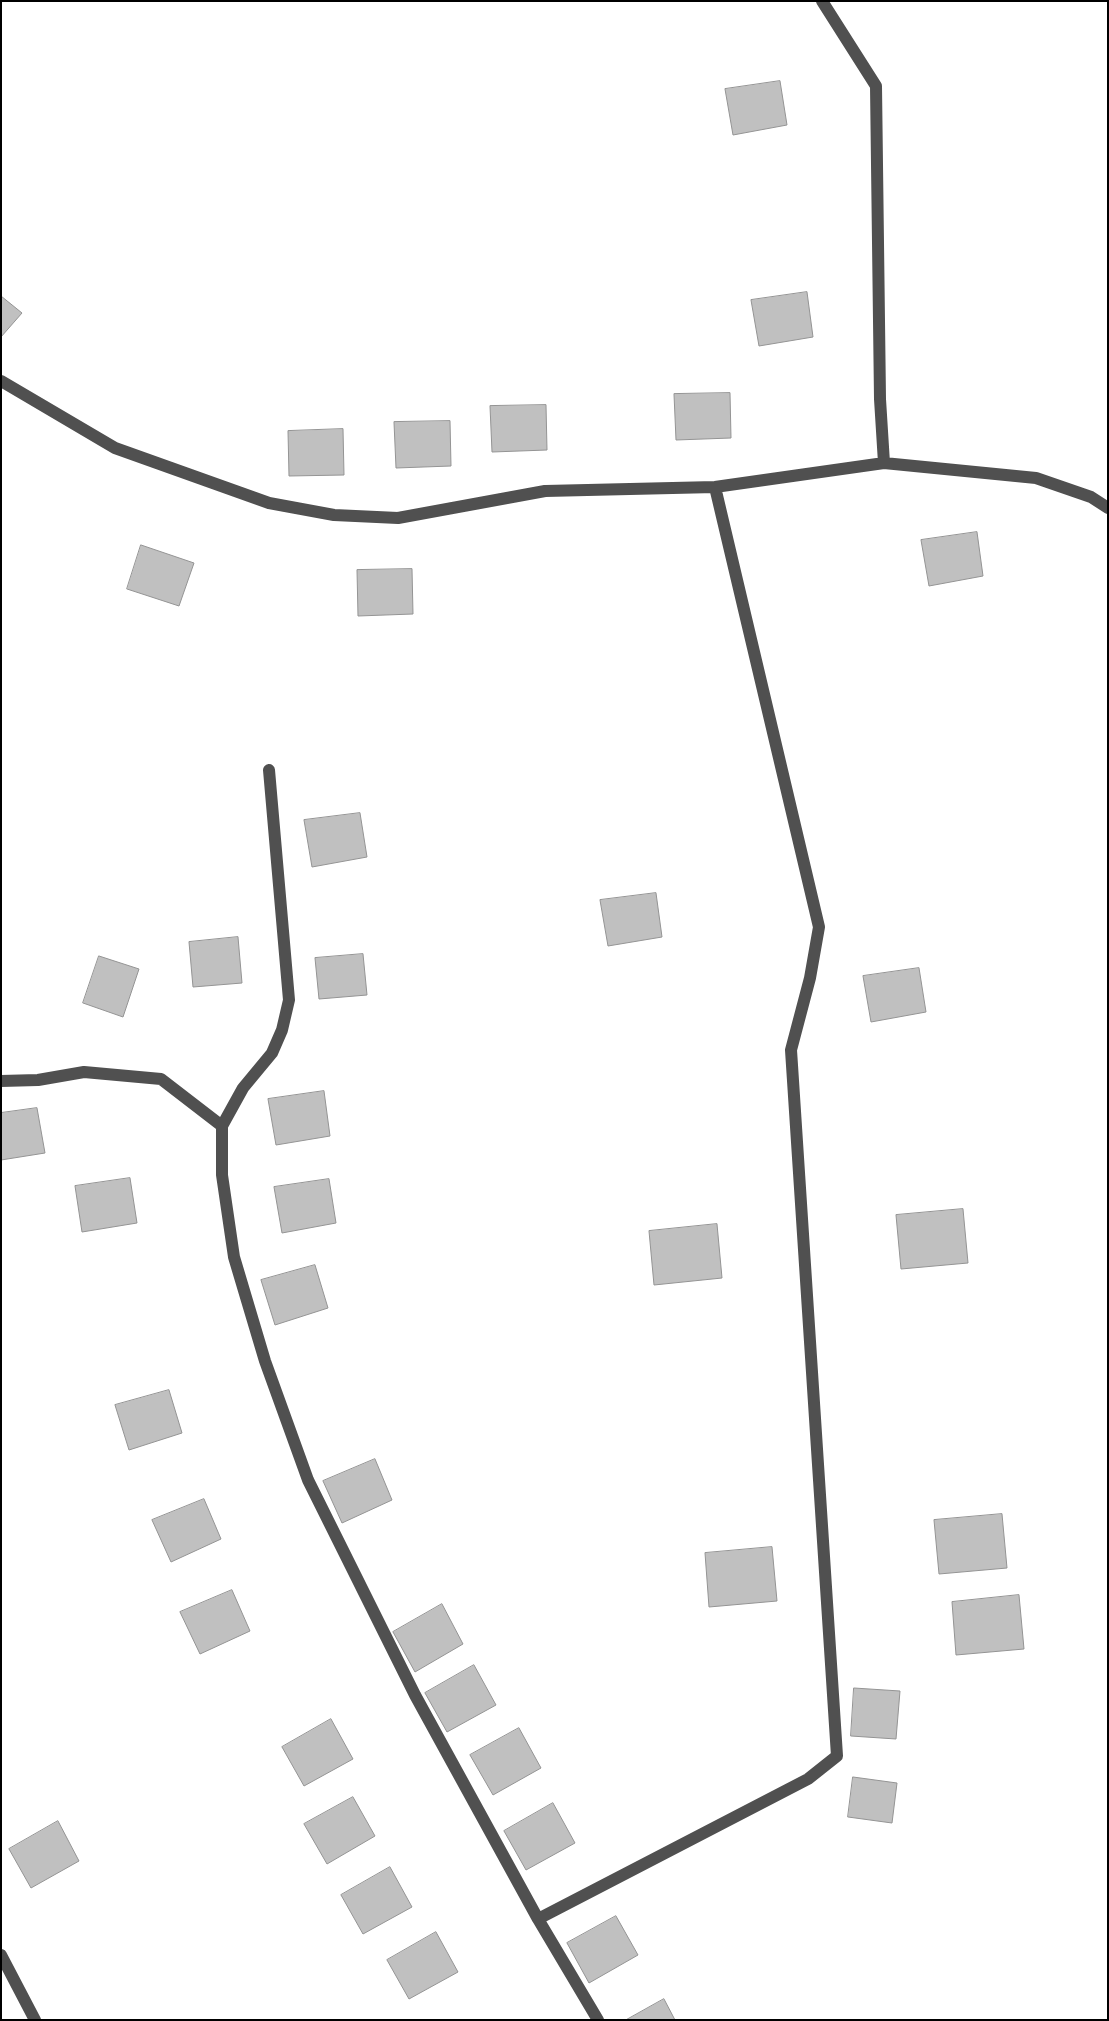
<!DOCTYPE html>
<style>
body{margin:0}
#map{position:relative;width:1109px;height:2021px;overflow:hidden;background:#fff;font-family:Roboto,sans-serif}
canvas{display:block}
.frame{position:absolute;inset:0;border:2px solid #000;pointer-events:none}
</style>
<div id="map">
<canvas width="1109" height="2021"></canvas>
<div class="frame"></div>
</div>
<script>
const g = document.querySelector('canvas').getContext('2d');
g.lineJoin = 'round';
function paint(path, color) { g.fillStyle = color; g.fill(path, 'evenodd'); }
function strokePath(path, color, width, dash) { g.strokeStyle = color; g.lineWidth = width; g.lineCap = dash ? 'butt' : 'round'; g.setLineDash(dash || []); g.stroke(path); }
const building = new Path2D(`
 M780,81L787,125L733,135L725,89Z
 M807,292L813,337L759,346L751,300Z
 M1,296L22,313L1,337Z
 M730,393L731,438L676,440L674,394Z
 M546,405L547,450L492,452L490,406Z
 M450,421L451,466L396,468L394,422Z
 M343,429L344,475L289,476L288,431Z
 M977,532L983,576L929,586L921,540Z
 M141,545L194,563L179,606L127,589Z
 M412,569L413,614L358,616L357,570Z
 M360,813L367,857L312,867L304,820Z
 M656,893L662,937L608,946L600,900Z
 M238,937L242,983L193,987L189,942Z
 M363,954L367,995L319,999L315,958Z
 M99,956L139,969L123,1017L83,1003Z
 M919,968L926,1012L871,1022L863,976Z
 M324,1091L330,1136L276,1145L268,1099Z
 M37,1108L45,1153L1,1160V1113Z
 M130,1178L137,1223L82,1232L75,1186Z
 M329,1179L336,1223L282,1233L274,1187Z
 M963,1209L968,1263L901,1269L896,1215Z
 M717,1224L722,1278L654,1285L649,1231Z
 M315,1265L328,1308L275,1325L261,1280Z
 M169,1390L182,1433L129,1450L115,1405Z
 M375,1459L392,1500L342,1523L323,1481Z
 M204,1499L221,1539L171,1562L152,1520Z
 M1002,1514L1007,1568L939,1574L934,1520Z
 M772,1547L777,1601L709,1607L705,1553Z
 M232,1590L250,1631L200,1654L180,1612Z
 M1019,1595L1024,1649L956,1655L952,1602Z
 M442,1604L463,1644L415,1672L393,1632Z
 M474,1665L496,1705L447,1732L425,1693Z
 M854,1688L900,1691L896,1739L851,1736Z
 M331,1719L353,1759L304,1786L282,1747Z
 M519,1728L541,1768L493,1795L470,1755Z
 M853,1777L897,1783L892,1823L848,1817Z
 M353,1797L375,1836L327,1864L304,1824Z
 M553,1803L575,1843L526,1870L504,1831Z
 M58,1821L79,1861L31,1888L9,1849Z
 M390,1867L412,1907L363,1934L341,1895Z
 M616,1916L638,1955L589,1983L567,1943Z
 M436,1932L458,1972L409,1999L387,1960Z
 M664,1999L675,2020H626Z`);
paint(building, '#c0c0c0');
strokePath(building, '#949494', 1);
strokePath(new Path2D(`
 M822,1L876,86L880,399L884,463
 M1,381L115,448L269,503L334,515L398,518L545,491L715,487L884,463L1036,478L1091,497L1108,508
 M269,770L289,1000L282,1030L272,1053L243,1088L222,1126V1175L234,1257L265,1361L308,1480L415,1695L538,1919L598,2020
 M1,1081L38,1080L84,1072L161,1079L222,1126
 M538,1919L808,1779L837,1756L791,1050L810,978L819,927L715,487
 M1,1955L35,2020`), '#505050', 12);
</script>
